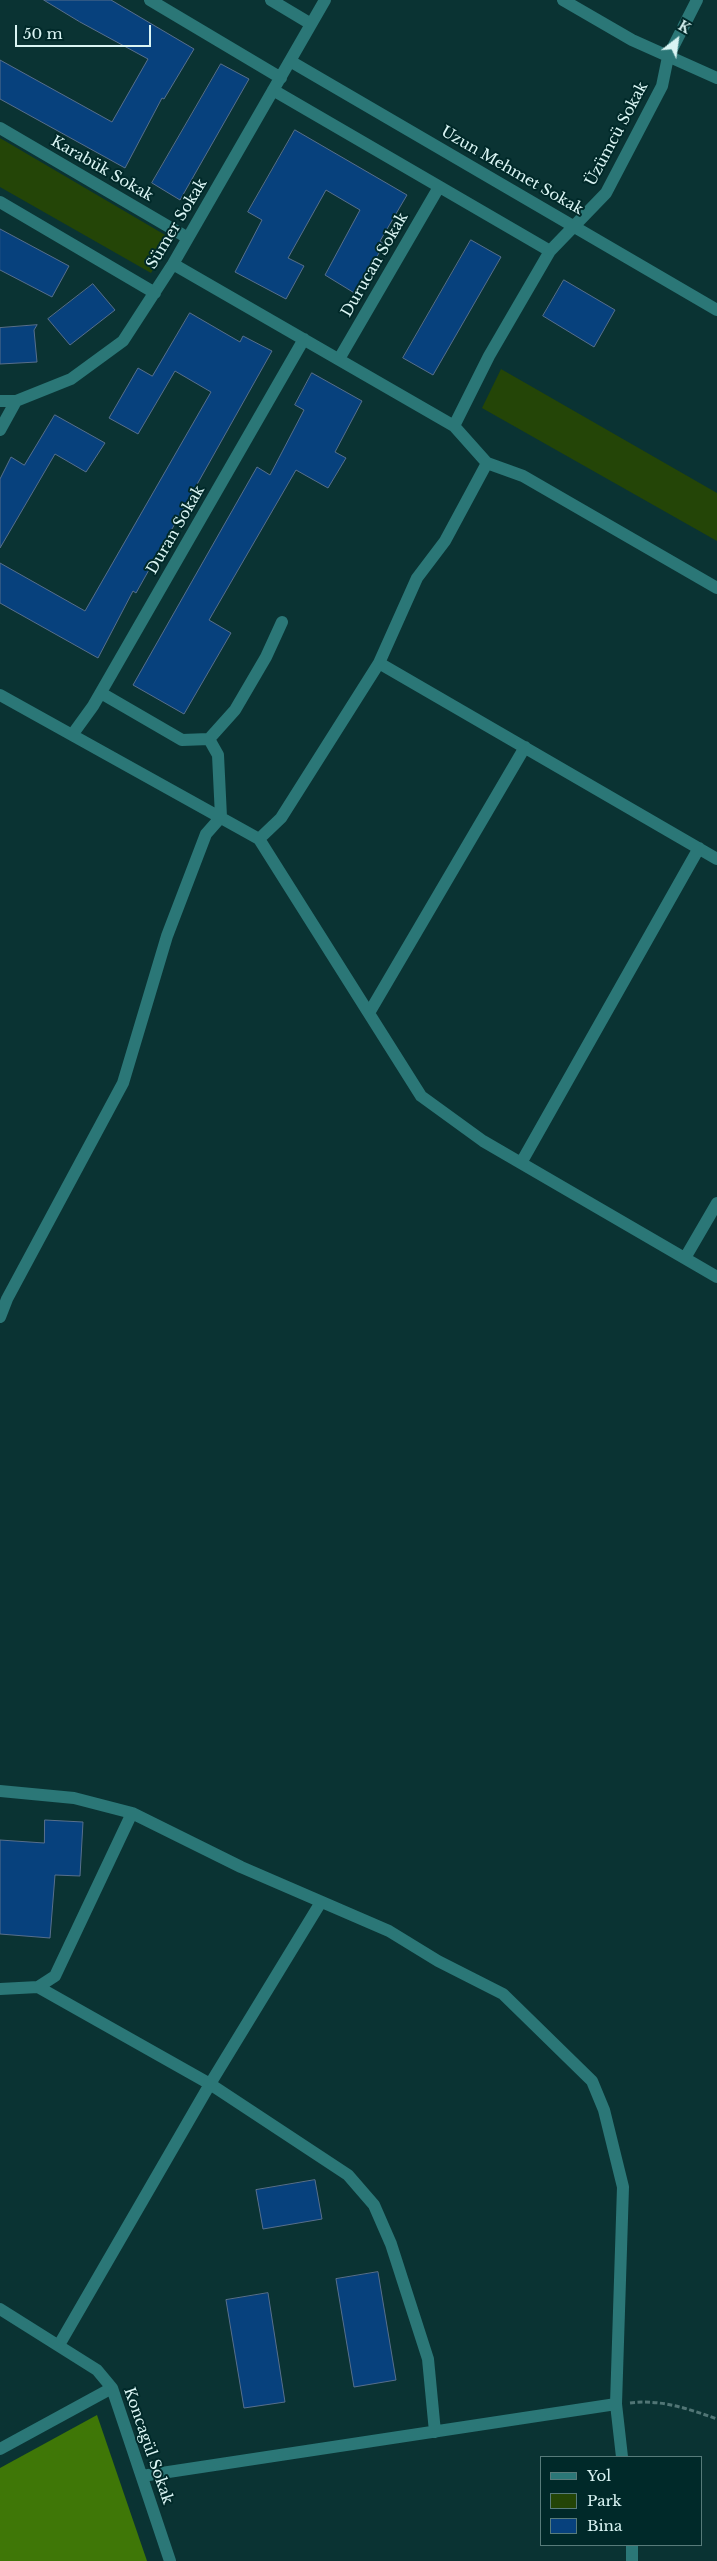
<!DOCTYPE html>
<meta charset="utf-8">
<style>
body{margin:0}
#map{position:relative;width:717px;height:2561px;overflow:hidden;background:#0a3333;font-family:"Libre Baskerville",serif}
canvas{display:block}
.legend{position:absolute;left:540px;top:2456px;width:162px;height:90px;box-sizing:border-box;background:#002929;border:1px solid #577b7a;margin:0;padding:6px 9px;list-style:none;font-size:15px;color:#daf5f4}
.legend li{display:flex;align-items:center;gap:10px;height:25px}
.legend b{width:25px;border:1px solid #577b7a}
.north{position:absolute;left:652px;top:15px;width:50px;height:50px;-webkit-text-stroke:4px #002929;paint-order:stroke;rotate:30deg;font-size:14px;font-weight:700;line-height:20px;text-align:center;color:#daf5f4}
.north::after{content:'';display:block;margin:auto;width:18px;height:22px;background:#daf5f4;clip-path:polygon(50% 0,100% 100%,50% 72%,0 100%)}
.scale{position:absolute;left:15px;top:25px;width:136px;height:22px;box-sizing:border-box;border:2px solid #daf5f4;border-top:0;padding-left:6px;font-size:15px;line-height:18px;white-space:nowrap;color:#daf5f4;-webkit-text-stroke:4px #002929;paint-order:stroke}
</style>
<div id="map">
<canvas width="717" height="2561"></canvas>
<ul class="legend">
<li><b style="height:6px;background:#2b7777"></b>Yol</li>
<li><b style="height:14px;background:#244507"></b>Park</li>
<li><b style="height:14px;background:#07417d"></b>Bina</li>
</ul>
<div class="north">K</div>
<div class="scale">50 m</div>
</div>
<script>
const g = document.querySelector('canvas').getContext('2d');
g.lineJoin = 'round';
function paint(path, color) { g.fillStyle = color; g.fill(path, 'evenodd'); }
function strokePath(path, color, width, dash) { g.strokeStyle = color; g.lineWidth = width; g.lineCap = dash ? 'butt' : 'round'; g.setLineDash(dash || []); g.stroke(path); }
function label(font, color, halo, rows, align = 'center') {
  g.font = font + ' "Libre Baskerville",serif'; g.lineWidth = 4; g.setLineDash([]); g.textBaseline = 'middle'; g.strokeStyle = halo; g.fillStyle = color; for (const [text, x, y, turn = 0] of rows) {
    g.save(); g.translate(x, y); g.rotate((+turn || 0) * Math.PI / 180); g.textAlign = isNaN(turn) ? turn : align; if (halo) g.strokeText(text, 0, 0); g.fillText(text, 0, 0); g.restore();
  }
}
paint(new Path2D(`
 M0,138L172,239L151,273L0,187Z
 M501,369L717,493V541L482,408Z`), '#244507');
paint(new Path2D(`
 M97,2415L147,2561H0V2468Z`), '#3f7707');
const building = new Path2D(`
 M44,0H111L194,49L164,99L162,98L125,168L0,99V60L112,122L148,59L80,22Z
 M221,64L249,79L180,200L152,183Z
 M295,130L407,195L380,241L384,244L356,294L325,275L360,210L326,190L288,258L304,266L286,299L235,272L262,220L248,212Z
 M0,229L69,266L52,297L0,270Z
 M471,240L501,257L433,375L403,358Z
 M564,280L615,310L594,347L543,316Z
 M93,284L115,310L70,345L48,319Z
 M190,313L240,342L243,336L272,351L136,593L133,591L98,658L0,603V563L85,611L211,392L175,371L138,434L109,418L138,368L152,376Z
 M37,325L34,330L37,362L0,364V328Z
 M312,373L362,401L335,452L346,458L328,488L296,470L209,620L231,633L184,714L133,685L257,467L270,475L304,410L295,405Z
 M55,415L105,443L86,472L55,454L0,548V479L11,457L24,465Z
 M45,1820L83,1822L80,1876L55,1875L50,1938L0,1934V1840L44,1843Z
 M315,2180L322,2219L263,2229L256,2190Z
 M378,2272L396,2380L354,2387L336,2279Z
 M268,2293L285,2402L244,2408L226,2300Z`);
paint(building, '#07417d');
strokePath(building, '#576f8c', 1);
strokePath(new Path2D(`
 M630,2403C661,2399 689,2409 717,2419`), '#517575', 3, [5, 2.5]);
strokePath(new Path2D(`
 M150,0L281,78
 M271,0L311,24
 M563,0L632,40L717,78
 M290,61L717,310
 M273,90L550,251
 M0,128L188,238
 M0,202L155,293
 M173,264L454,426L487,463L523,476L717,588
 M339,359L439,187
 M0,401H16L71,379L123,341L173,264L325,0
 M454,426L489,356L550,251L606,193L662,86L668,57L697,0
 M0,430L16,401
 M379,663L717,859
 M101,693L182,740L209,739L235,710L266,657L282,622
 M0,695L259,839L421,1096L483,1141L717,1277
 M72,735L93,706L304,339
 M259,839L281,818L379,663L417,578L445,541L487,463
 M369,1013L525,747
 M521,1163L699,848
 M685,1258L717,1203
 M0,1317L7,1299L123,1083L167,936L206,834L221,817L218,755L209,739
 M0,1791L74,1798L132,1813L241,1867L389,1931L438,1961L503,1994L592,2081L604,2110L623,2187L616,2404L622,2457
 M38,1987L210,2084L348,2175L374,2205L391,2244L428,2359L435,2432
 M0,1989L38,1987L55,1976L132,1813
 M0,2309L97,2370L112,2388L170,2561
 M59,2345L210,2084L321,1902
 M0,2449L112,2388
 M142,2476L616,2404
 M632,2561V2545`), '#2b7777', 12);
label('15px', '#daf5f4', '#002929', [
 ["Üzümcü Sokak",617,134,-62],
 ["Karabük Sokak",102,169,30],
 ["Uzun Mehmet Sokak",512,171,30],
 ["Sümer Sokak",177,224,-59],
 ["Durucan Sokak",375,265,-60],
 ["Duran Sokak",176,530,-60],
 ["Koncagül Sokak",148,2446,71]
]);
</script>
